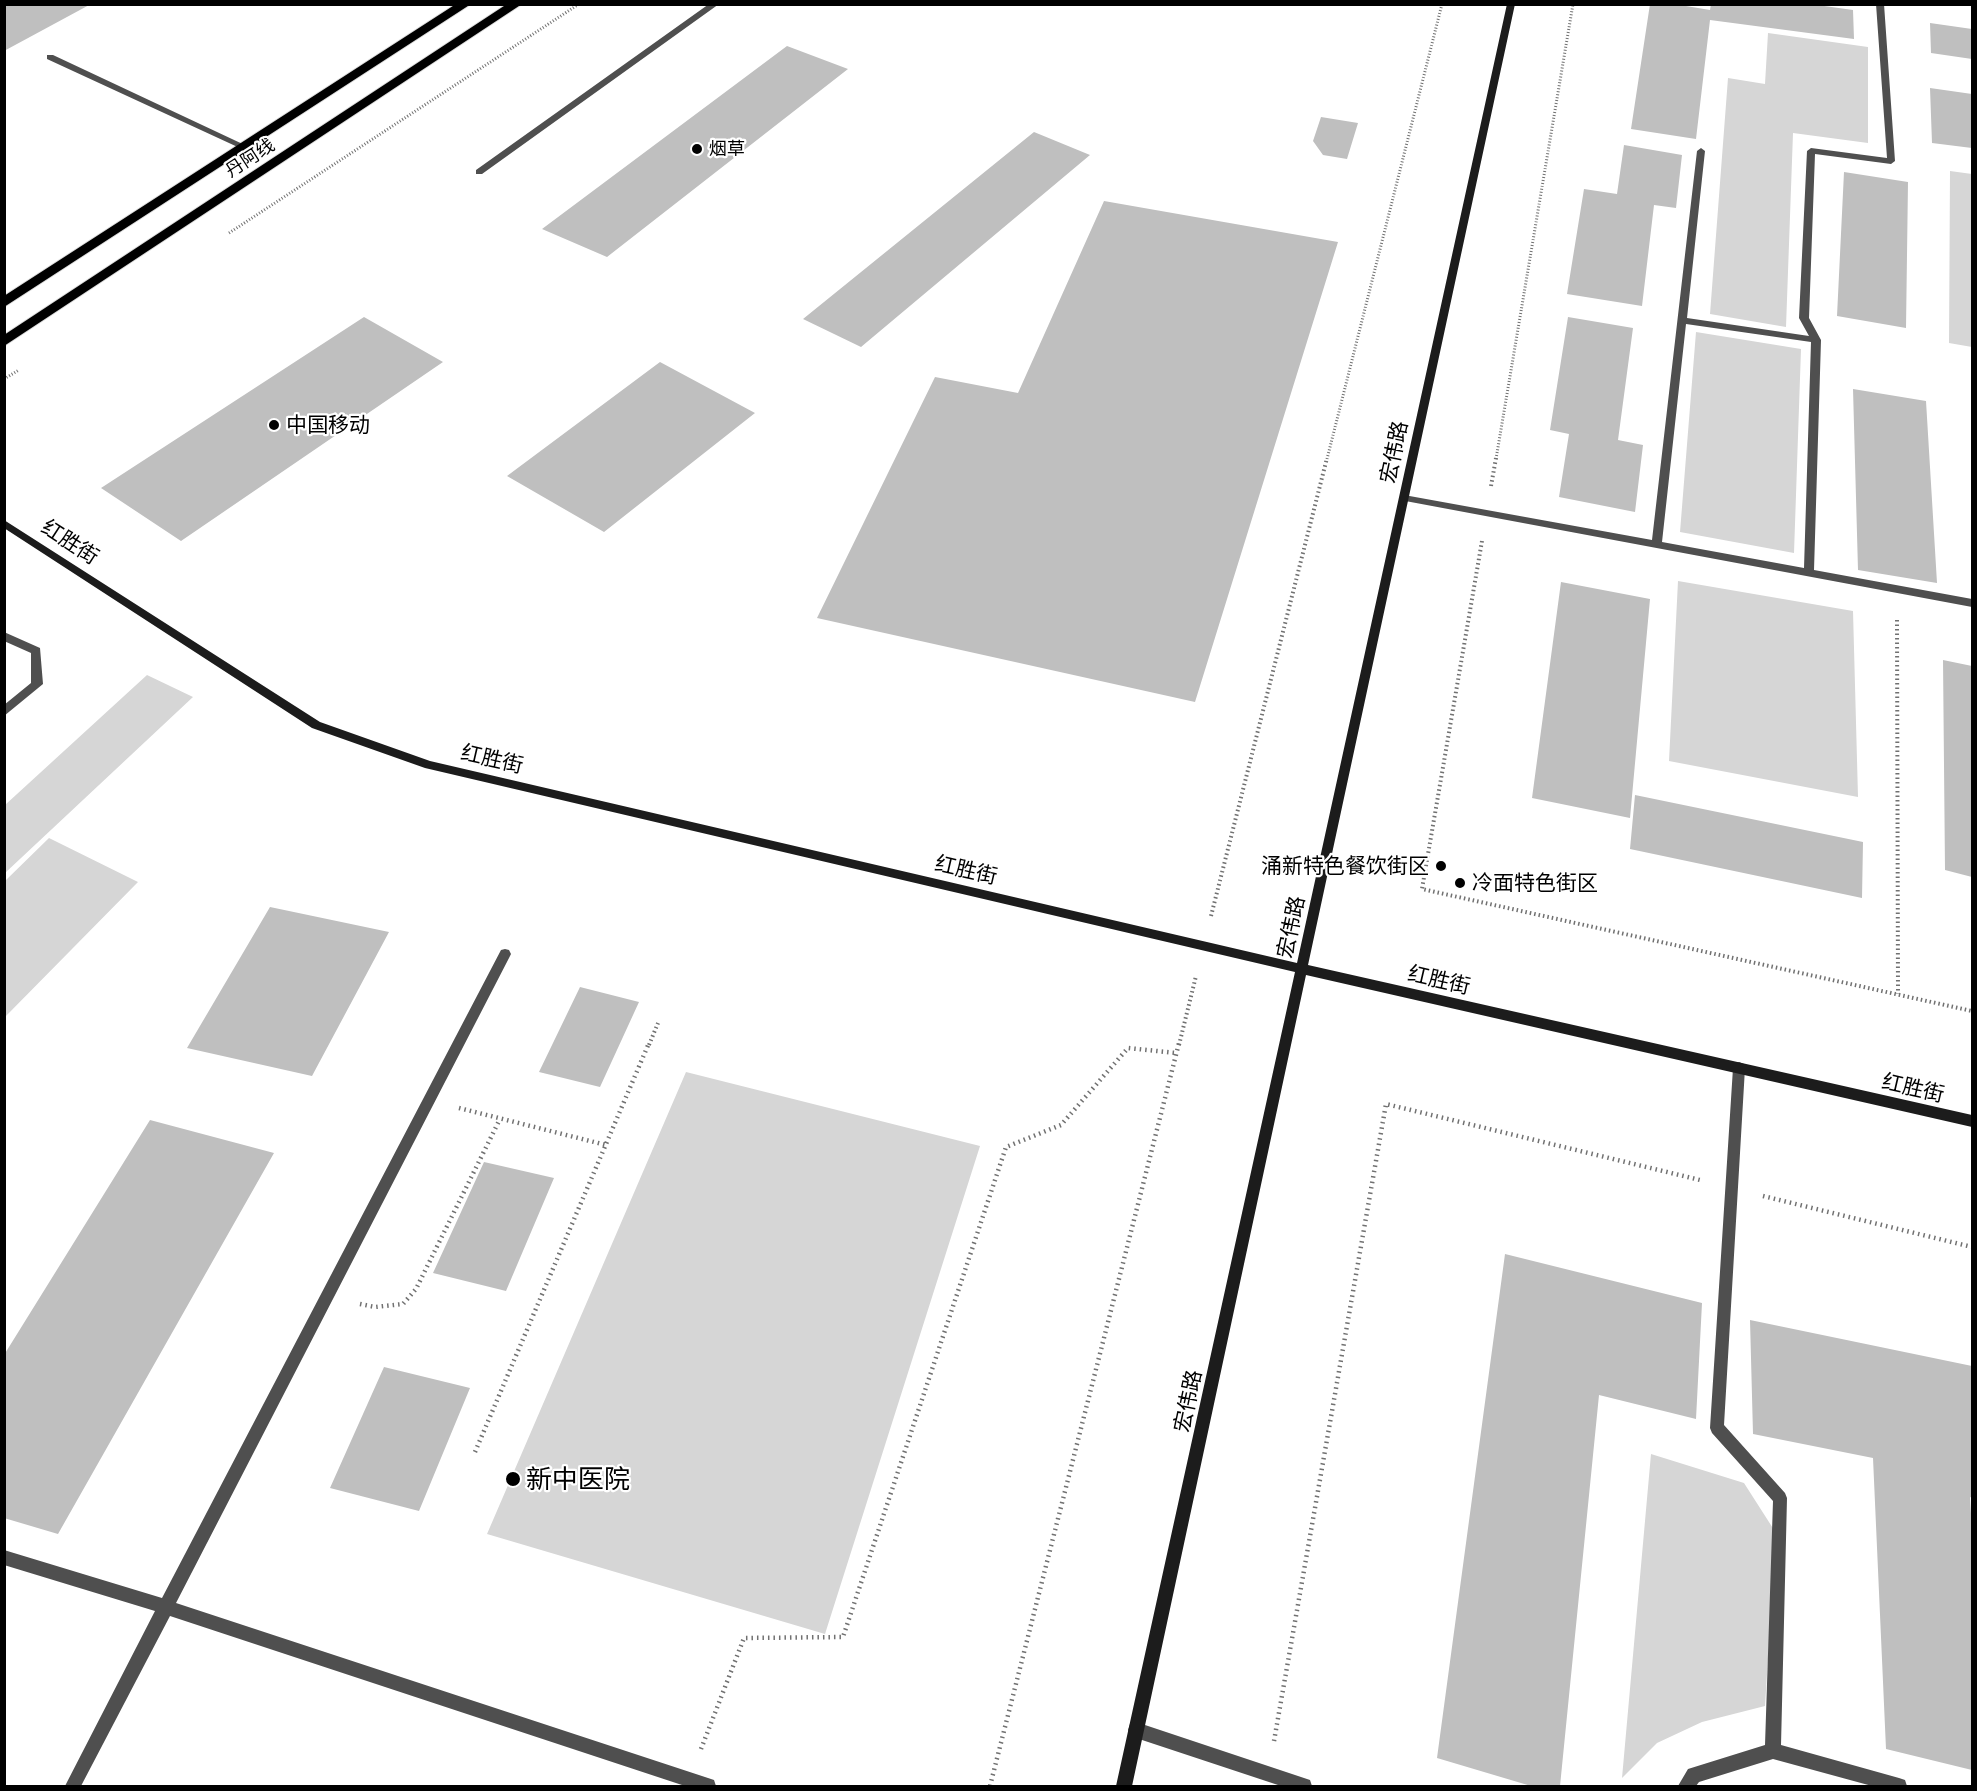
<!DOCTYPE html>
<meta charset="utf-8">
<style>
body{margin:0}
#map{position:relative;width:1977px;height:1791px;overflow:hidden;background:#fff;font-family:"Exo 2",sans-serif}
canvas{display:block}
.frame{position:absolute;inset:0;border:6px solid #000;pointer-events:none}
</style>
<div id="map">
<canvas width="1977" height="1791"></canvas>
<div class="frame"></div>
</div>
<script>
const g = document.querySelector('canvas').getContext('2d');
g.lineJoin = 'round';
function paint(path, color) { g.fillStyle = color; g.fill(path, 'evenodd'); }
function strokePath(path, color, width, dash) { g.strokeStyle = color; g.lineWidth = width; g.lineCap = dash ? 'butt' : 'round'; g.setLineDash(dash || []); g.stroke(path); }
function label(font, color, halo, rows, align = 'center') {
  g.font = font + ' "Exo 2","Noto Sans SC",sans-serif'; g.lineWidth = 4.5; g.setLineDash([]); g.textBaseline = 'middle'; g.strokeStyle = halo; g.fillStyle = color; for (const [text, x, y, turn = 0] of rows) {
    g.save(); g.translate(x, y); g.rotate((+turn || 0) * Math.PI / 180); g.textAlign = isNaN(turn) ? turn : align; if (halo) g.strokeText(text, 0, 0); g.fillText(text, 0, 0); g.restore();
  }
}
paint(new Path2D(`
 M1768,33L1868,47V143L1793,133L1786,327L1710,314L1728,78L1765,84Z
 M1950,171L1972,174V347L1949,343Z
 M1696,332L1801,349L1794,553L1680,532Z
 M1678,581L1853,611L1858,797L1669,761Z
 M147,675L193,697L5,873V805Z
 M49,838L138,882L5,1017V881Z
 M686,1072L980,1146L825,1634L487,1534Z
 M1651,1454L1744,1483L1776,1533L1765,1706L1702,1722L1657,1743L1622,1778Z`), '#d6d6d6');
paint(new Path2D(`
 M4,4H91L4,51Z
 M1650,4H1674L1710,10L1711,4H1810L1853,10L1854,39L1710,20L1696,139L1631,129Z
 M1930,23L1972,29V59L1931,53Z
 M787,46L848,69L607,257L542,229Z
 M1930,88L1972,94V148L1932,143Z
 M1321,117L1358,123L1347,159L1323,155L1313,141Z
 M1034,132L1090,155L861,347L803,319Z
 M1624,145L1682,155L1676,208L1654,205L1642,306L1567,294L1584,189L1617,194Z
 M1844,172L1908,182L1906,328L1837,316Z
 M1104,201L1338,242L1195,702L817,618L935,377L1018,393Z
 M364,317L443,362L181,541L101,488Z
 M1568,317L1633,328L1618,440L1643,445L1635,512L1559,497L1569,434L1550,430Z
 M660,362L755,413L604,532L507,476Z
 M1853,389L1926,401L1937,583L1858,570Z
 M1561,582L1650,599L1630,818L1532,798Z
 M1943,660L1972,666V877L1945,870Z
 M1635,795L1863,842L1862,898L1630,849Z
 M270,907L389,932L312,1076L187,1048Z
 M580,987L639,1002L600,1087L539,1072Z
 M150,1120L274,1153L58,1534L4,1518V1355Z
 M484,1162L554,1178L506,1291L433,1273Z
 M1505,1254L1702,1303L1696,1419L1599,1395L1560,1786H1531L1437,1758Z
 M1750,1320L1972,1366V1498L1970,1497L1972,1530V1770L1886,1749L1873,1458L1753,1434Z
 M384,1367L470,1388L419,1511L330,1488Z`), '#bfbfbf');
const highway = new Path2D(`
 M456,4H471L4,307V296Z
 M507,4H522L4,346V335Z`);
strokePath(highway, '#dbdbdb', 2);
strokePath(new Path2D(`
 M229,233L579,4
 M4,379L19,370
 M1327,459L1442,4
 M1496,459L1573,4`), '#717171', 3, [1, 2]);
strokePath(new Path2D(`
 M1491,486L1496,458
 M1482,541L1422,889L1972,1011
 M1897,620L1898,994
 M1211,916L1327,458
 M649,1045L658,1023
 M1179,1045L1196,976`), '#717171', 4, [1.5, 3]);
strokePath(new Path2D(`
 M459,1108L606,1145
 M1763,1196L1972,1247
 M360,1304L375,1307L403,1304L416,1289L500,1119
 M475,1452L649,1043
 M1274,1741L1386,1104L1700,1180
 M701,1749L744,1638L843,1637L1006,1147L1061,1125L1128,1048L1176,1053
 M990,1786L1179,1043`), '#717171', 4.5, [1.5, 4]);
paint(new Path2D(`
 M709,4H719L482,174H476V170Z
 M1876,4H1884L1895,161L1891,164L1815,154L1809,318L1821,340L1814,570L1972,599V607L1400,500L1399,498L1404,495L1652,540L1697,151L1701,148L1705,151L1687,318L1809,336L1799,318L1807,151L1811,148L1887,158ZM1686,324L1811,342L1804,568L1662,542Z
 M47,55H53L249,147L242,149L47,59Z
 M4,632L40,648L43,684L4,716V705L31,683V653L4,641Z
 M505,949L509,950L511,954L509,958L176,1603L708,1778L714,1780L716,1786H685L170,1616L81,1786H65L155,1611L4,1565V1550L162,1598L501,950Z
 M1739,1062L1744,1064L1745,1068L1724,1425L1785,1493L1787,1498L1781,1745L1899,1778L1905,1780L1907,1786H1872L1773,1759L1699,1782L1696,1786H1678L1688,1769L1765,1745L1773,1501L1712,1433L1710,1428L1733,1068L1734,1064Z
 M1136,1722L1310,1780L1312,1786H1281L1136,1738L1130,1736L1128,1730L1130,1724Z`), '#4f4f4f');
paint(new Path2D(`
 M1507,4H1515L1308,965L1972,1115V1127L1306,975L1132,1786H1116L1295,972L425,768L312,728L4,528V520L320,722L430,761L1297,963Z`), '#1c1c1c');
paint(highway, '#000');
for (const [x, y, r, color] of [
 [697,149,6,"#000"],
 [274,425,6,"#000"],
 [1441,866,6,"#000"],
 [1460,883,6,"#000"],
 [513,1479,8,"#000"]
]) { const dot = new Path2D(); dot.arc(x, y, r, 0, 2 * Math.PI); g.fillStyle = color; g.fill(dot); strokePath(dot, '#fff', 2); }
label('18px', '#000', '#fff', [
 ["烟草",709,149]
], 'left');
label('18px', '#000', '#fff', [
 ["丹阿线",250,158,-33]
]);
label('21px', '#000', '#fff', [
 ["中国移动",286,425],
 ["涌新特色餐饮街区",1429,866,"right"],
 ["冷面特色街区",1472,883]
], 'left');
label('21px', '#000', '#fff', [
 ["宏伟路",1394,452,-78],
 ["红胜街",70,542,33],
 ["红胜街",492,759,13],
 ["红胜街",966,870,13],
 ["宏伟路",1291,927,-78],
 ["红胜街",1439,980,13],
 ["红胜街",1913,1088,13],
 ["宏伟路",1188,1401,-78]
]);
label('26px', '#000', '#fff', [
 ["新中医院",526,1479]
], 'left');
</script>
